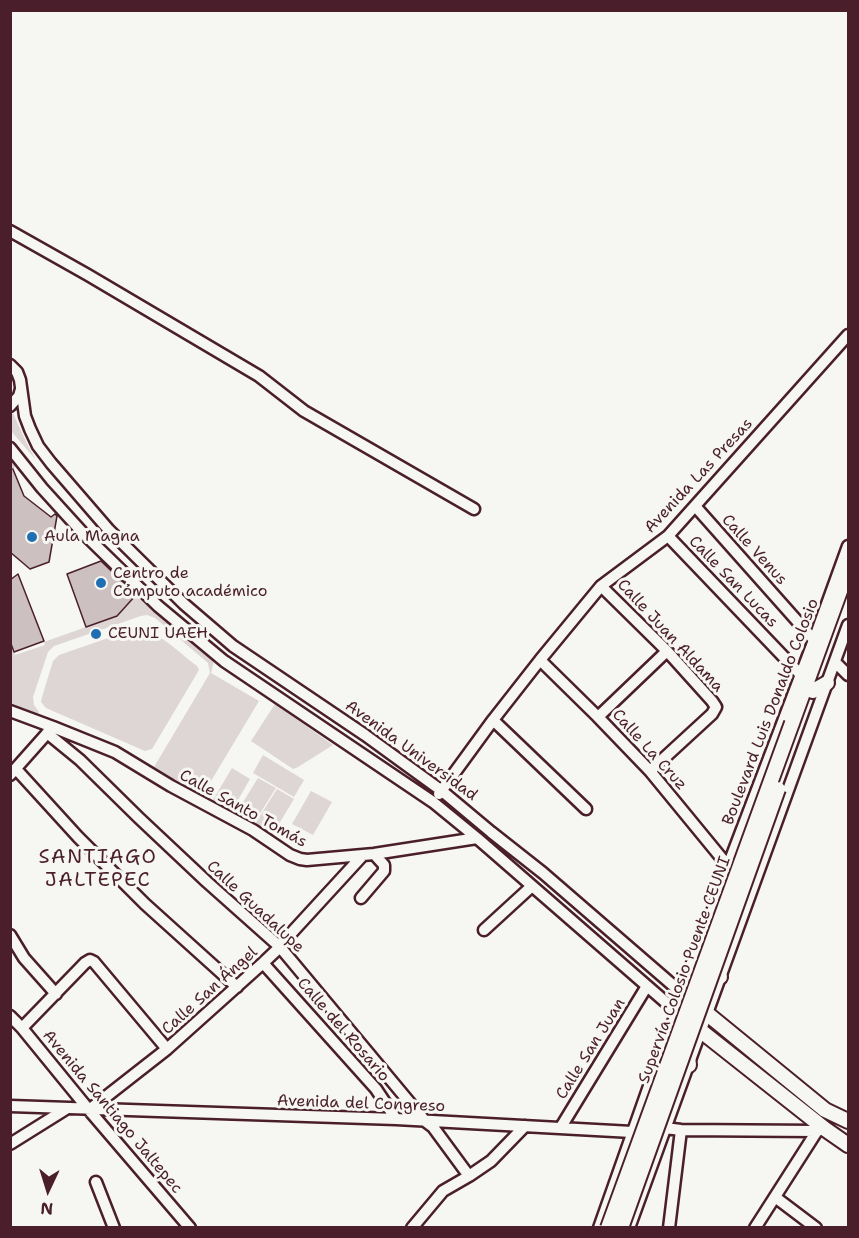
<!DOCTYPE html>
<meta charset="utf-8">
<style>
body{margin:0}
#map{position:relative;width:859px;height:1238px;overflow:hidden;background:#f6f6f2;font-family:"Shantell Sans",sans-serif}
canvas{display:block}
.frame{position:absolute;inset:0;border:12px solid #4a1f2b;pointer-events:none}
.north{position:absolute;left:18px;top:1160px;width:60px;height:60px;-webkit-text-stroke:4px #f6f6f2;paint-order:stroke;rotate:184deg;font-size:16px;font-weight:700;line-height:24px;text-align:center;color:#4a1f2b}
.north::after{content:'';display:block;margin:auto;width:21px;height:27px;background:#4a1f2b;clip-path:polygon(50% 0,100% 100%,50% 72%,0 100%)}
</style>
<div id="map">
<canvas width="859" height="1238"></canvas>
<div class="frame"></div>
<div class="north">N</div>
</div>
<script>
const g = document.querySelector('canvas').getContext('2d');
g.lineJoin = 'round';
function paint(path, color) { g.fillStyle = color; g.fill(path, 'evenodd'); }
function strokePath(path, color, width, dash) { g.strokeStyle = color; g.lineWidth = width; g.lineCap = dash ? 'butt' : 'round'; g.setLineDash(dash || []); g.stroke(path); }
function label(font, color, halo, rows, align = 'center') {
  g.font = font + ' "Shantell Sans",sans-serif'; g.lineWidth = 6; g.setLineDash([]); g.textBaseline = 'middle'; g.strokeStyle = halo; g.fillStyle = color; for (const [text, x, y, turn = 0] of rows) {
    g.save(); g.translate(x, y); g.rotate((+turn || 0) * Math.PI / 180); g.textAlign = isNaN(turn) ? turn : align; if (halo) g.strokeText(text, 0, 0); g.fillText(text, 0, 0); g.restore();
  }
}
paint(new Path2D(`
 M13,413L28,446L36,460L11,431V416Z
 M137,594L150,607L214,661L211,673L259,701L202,796L154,767L210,673L208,663L155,618L147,615L141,616L54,646L48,652L33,697L34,705L39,712L37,717L11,707L10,645L15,655L45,645L44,642L117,616Z
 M137,628C155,628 182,655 197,666L199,670L152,749L145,751L46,708L41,702L42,697L53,661L59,655Z
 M275,704L333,745L298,767L293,769L251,741Z
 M263,755L304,780L294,797L253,773Z
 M232,768L250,779L230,814L211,803Z
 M258,778L276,788L252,826L235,815Z
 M277,789L294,799L271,837L253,827Z
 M311,791L332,802L313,835L292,824Z`), '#ddd6d5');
const building = new Path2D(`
 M10,462L24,496L51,517L55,514L57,516L49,562L30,569L10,552Z
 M101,561L136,595L117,616L86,627L67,574Z
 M18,574L44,641L14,652L10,641V580Z`);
paint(building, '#ccc1c0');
strokePath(building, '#4a1f2b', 1.5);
strokePath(new Path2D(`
 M10,464L13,463`), '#d4cbca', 10, [10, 5]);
const minor = new Path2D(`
 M10,231L88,275L259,376L304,411L474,509
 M10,365L17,372L20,380L25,416L30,429L38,446L51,463L108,529L184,604L233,646L365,735L442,791L491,832L543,873L683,994
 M10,406L19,396L21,389
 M10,448L42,488L82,532L158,606L224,661L433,802L477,838L677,1012
 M695,506L814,640
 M668,536L801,675
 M601,586L667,651L712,701L716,707L712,714L650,771
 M540,660L598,717L650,771L728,866
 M835,662L848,675
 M10,711L53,727L115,752L171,786L253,830L290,855L300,859L307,860L374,854L477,838
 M598,717L667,651
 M493,720L586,809
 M47,733L80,760L139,818L207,882L280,947L425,1121L433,1127L469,1176
 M16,769L78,837L145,904L237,987
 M10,775L50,730
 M439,794L493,720L540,660L601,586L668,536L848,335
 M361,898L384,871V865L374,854
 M484,930L532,886
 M10,935L24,958L56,994
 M263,963L376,1089L396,1119
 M10,1016L22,1028L89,1110L190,1228
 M22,1028L85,963L90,960L94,962L167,1049
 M10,1106L396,1119L632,1132
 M89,1110L167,1049L263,963L280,947L285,940L363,855
 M561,1127L647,986
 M665,1128L681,1130L817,1131L825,1129
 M10,1144L66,1109
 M96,1182L114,1228
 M775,1197L816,1228
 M412,1228L443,1191L469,1176L491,1161L525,1126
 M599,1228L660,1055L677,1012L728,866L814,640L848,546
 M629,1228L848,625
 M669,1228L681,1130
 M755,1228L817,1131`);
const major = new Path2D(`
 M813,691L827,683
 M792,723L848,569
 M693,965C694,976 699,983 711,982L720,977
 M683,994L825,1110L848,1121
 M677,1012L825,1129L848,1145
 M660,1055L666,1050L677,1046C686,1050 688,1055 689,1065`);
strokePath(minor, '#4a1f2b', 15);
strokePath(major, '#4a1f2b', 18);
strokePath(minor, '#f6f6f2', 10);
strokePath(major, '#f6f6f2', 14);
const majorBridge = new Path2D(`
 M608,1228L792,723
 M621,1228L778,789`);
strokePath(majorBridge, '#4a1f2b', 18, []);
strokePath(majorBridge, '#f6f6f2', 14);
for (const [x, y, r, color] of [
 [32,537,6,"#1f6fb2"],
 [101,583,6,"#1f6fb2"],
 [96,634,6,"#1f6fb2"]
]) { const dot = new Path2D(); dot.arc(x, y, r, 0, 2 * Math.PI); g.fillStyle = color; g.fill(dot); strokePath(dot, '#f6f6f2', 2); }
label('16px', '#4a1f2b', '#f6f6f2', [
 ["Avenida Las Presas",699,476,-47],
 ["Calle Venus",754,550,48],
 ["Calle San Lucas",733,582,46],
 ["Calle Juan Aldama",670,636,47],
 ["Boulevard Luis Donaldo Colosio",771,712,-69],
 ["Calle La Cruz",649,750,48],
 ["Avenida Universidad",411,751,36],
 ["Calle Santo Tomás",243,809,29],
 ["Calle Guadalupe",255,907,43],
 ["Supervía Colosio Puente CEUNI",685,970,-70],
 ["Calle San Ángel",210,991,-42],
 ["Calle del Rosario",343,1030,49],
 ["Calle San Juan",591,1049,-58],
 ["Avenida del Congreso",361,1104,2],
 ["Avenida Santiago Jaltepec",112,1112,50]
]);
label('16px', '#4a1f2b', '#f6f6f2', [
 ["Aula Magna",44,537],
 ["Centro de",113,574],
 ["Cómputo académico",113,592],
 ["CEUNI UAEH",108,634]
], 'left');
g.letterSpacing = '1.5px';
label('20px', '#4a1f2b', '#f6f6f2', [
 ["SANTIAGO",98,858],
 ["JALTEPEC",98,881]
]);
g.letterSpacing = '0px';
</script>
